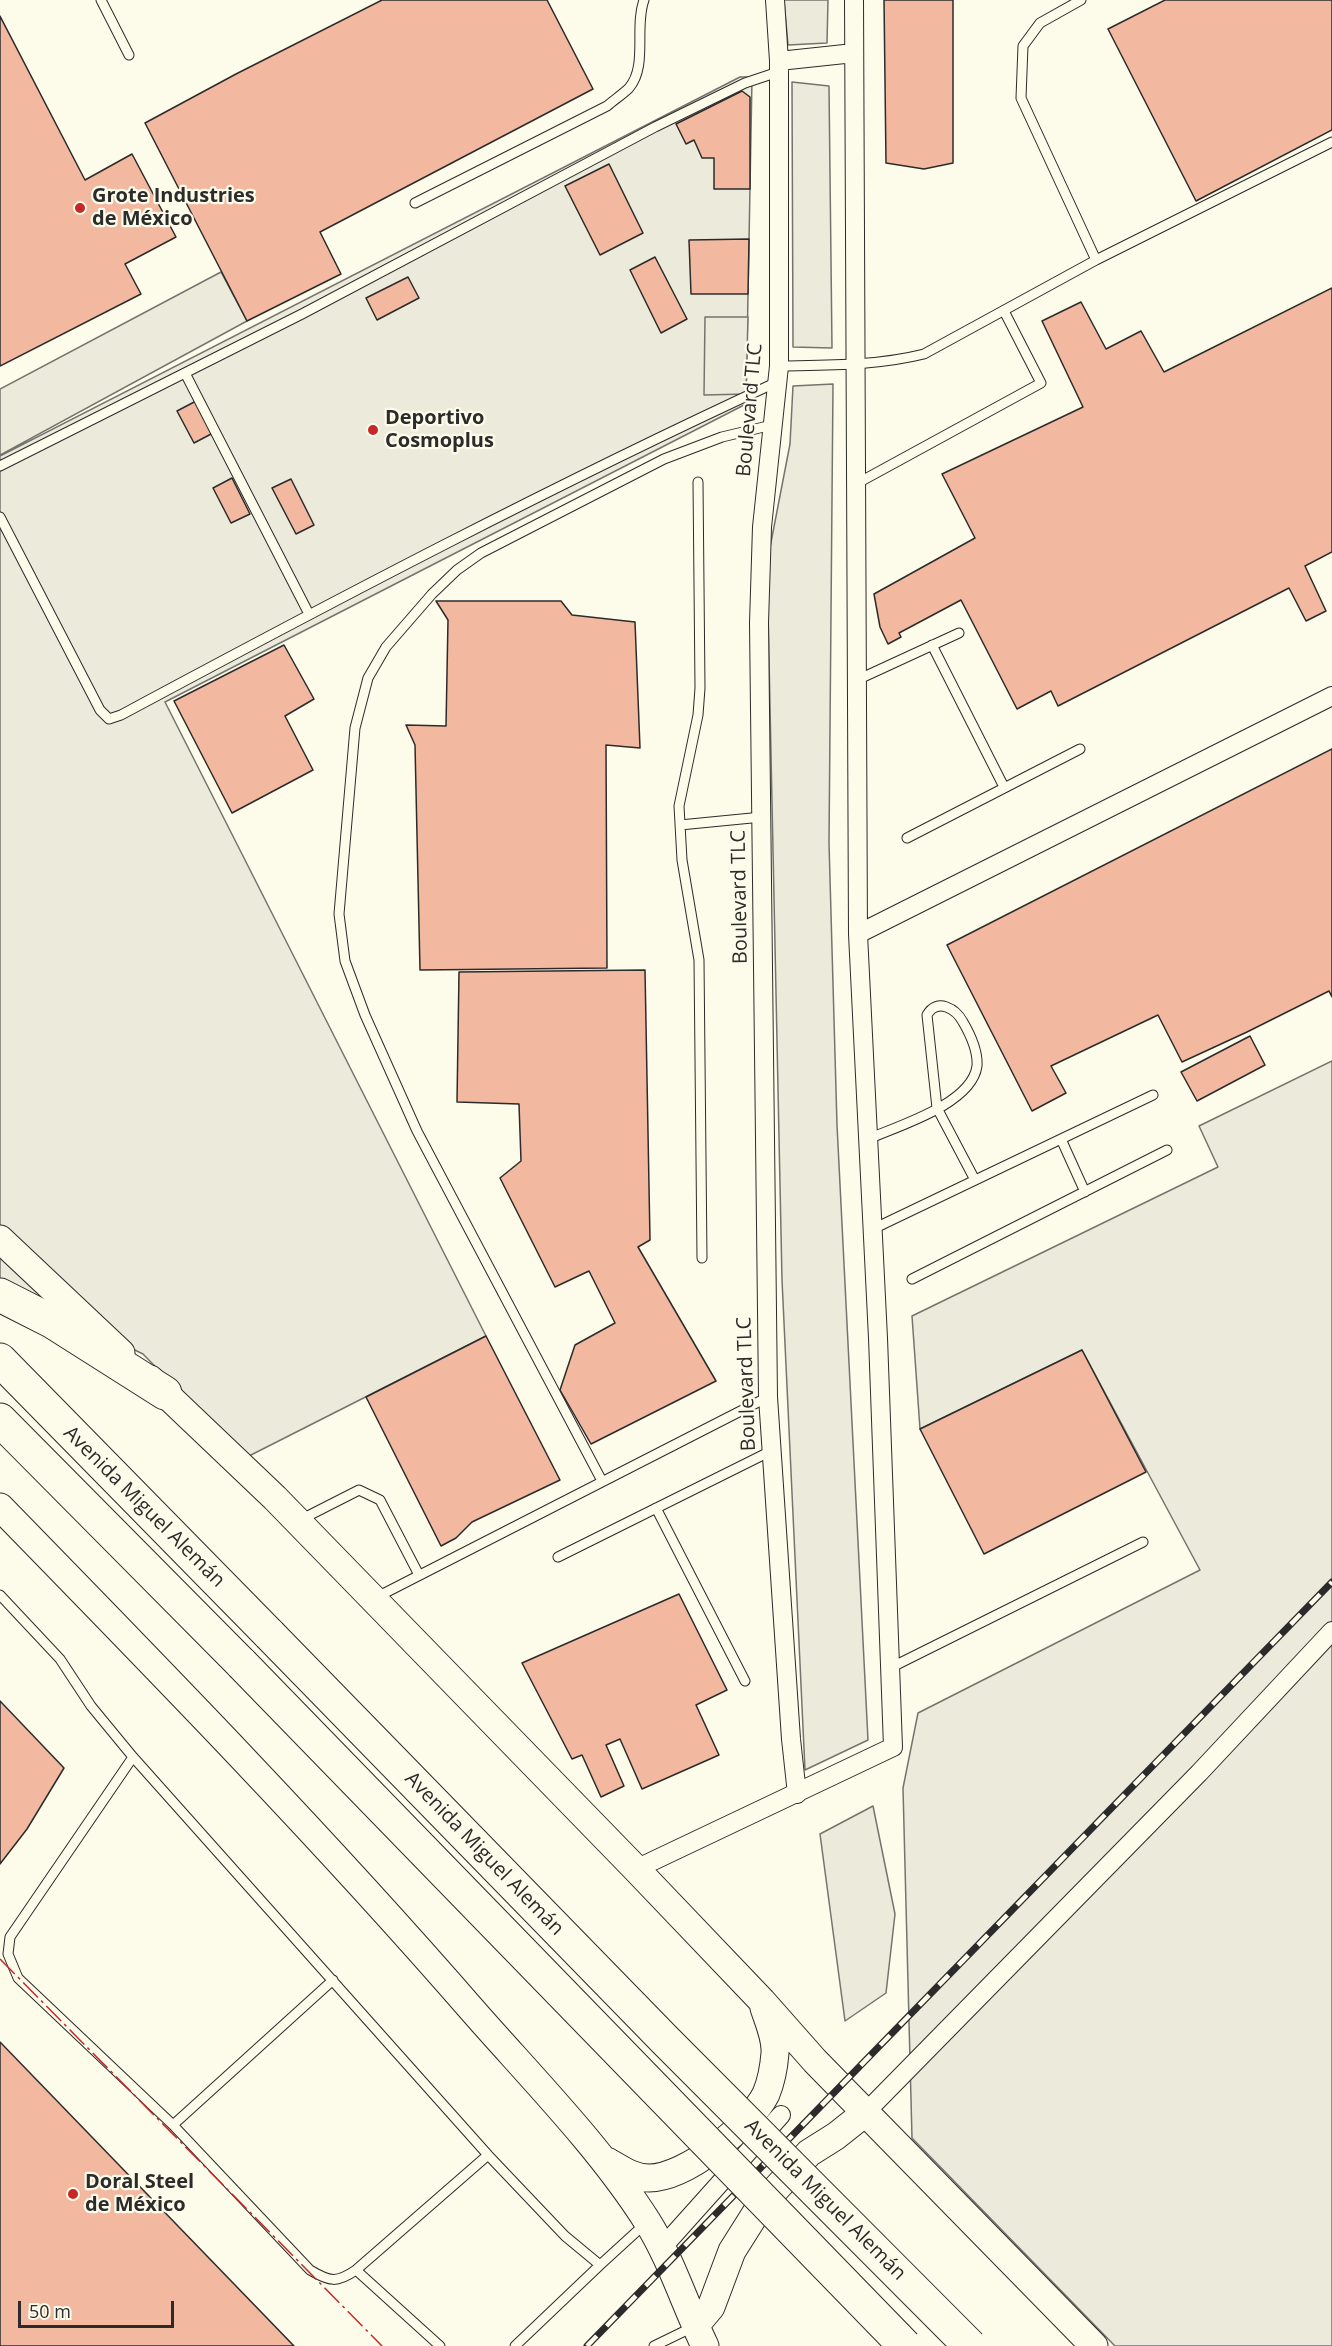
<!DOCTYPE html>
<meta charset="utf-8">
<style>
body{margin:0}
#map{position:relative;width:1332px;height:2346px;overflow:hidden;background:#fdfbea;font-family:"Open Sans",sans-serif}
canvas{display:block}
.scale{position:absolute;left:18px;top:2301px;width:156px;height:27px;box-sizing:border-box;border:3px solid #2b2b2b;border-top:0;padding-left:8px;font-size:18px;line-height:21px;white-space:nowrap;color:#2b2b2b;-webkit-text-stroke:4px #fdfbea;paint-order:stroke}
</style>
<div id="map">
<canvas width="1332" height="2346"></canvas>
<div class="scale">50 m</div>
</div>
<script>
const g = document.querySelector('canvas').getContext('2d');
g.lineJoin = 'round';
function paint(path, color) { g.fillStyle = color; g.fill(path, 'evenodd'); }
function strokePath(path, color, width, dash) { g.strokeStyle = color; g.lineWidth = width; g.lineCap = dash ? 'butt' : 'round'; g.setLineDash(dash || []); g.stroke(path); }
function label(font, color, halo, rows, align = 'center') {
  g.font = font + ' "Open Sans",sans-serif'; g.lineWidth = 4.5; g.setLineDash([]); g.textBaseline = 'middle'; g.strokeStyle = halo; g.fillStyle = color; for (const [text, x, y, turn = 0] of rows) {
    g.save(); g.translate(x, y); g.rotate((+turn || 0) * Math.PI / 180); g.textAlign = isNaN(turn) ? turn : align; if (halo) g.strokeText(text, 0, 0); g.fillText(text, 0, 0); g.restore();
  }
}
const green = new Path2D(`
 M784,0H828L827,43L788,45Z
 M740,77H749L752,79L746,404L165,702L486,1336L245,1458L143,1354L0,1285V456Z
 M792,82L829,86L832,348L793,347Z
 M221,272L247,321L0,455V389Z
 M833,384L829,843L837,1125L868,1740L805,1770L782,1280L767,563L790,444L793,386Z
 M1332,1061V2346H1115L912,2138L903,1788L918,1713L1200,1570L1082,1350L920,1429L912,1316L1218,1167L1199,1126Z
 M873,1806L895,1914L886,1993L845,2021L820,1834Z`);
paint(green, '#ecebdb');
strokePath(green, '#74746e', 1.5);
const parking = new Path2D(`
 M705,317H748L746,394L704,395Z`);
paint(parking, '#eceadb');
strokePath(parking, '#74746e', 1.5);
const building = new Path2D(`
 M382,0H547L593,89L320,232L341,274L247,321L145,123L236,74Z
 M884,0H953V163L924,169L886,163Z
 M1165,0H1332V130L1196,201L1108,29Z
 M0,16L85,180L132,154L176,237L125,264L141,294L0,366Z
 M742,91L750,97V189H714V158H702L694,140L686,144L676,124Z
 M609,164L643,233L600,255L565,186Z
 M749,239L748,294H691L689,240Z
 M655,257L687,319L661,333L630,270Z
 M408,277L419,298L377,320L366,298Z
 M1332,288V552L1305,566L1326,611L1306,621L1289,588L1058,706L1051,691L1017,709L961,600L899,633L901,637L888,644L880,627L874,594L975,538L942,474L1083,407L1042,321L1081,302L1106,349L1141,331L1164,372Z
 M198,400L215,432L194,443L177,411Z
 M232,478L250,514L231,523L213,488Z
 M291,479L314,525L296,534L272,488Z
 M436,601H561L572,615L635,622L640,748L606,745L607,968L420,970L415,745L406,725L446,726L448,620Z
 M284,645L314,699L285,716L313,770L232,813L174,701Z
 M1332,749V997L1329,991L1247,1032L1182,1062L1158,1015L1051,1066L1066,1093L1032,1111L947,945Z
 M645,970L650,1240L638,1247L716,1381L591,1444L560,1390L575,1345L615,1323L589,1271L555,1287L500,1178L521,1161L519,1104L457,1102L459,972Z
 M1250,1036L1265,1065L1197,1101L1181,1072Z
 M486,1336L560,1480L472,1522L456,1538L441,1546L366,1397Z
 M1082,1350L1146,1472L984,1554L920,1429Z
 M679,1594L727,1690L696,1705L719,1755L642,1789L620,1739L606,1745L624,1786L601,1797L582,1755L572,1759L522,1663Z
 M0,1701L64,1768L27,1829L0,1864Z
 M0,2042L294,2346H0Z`);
paint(building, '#f2b8a0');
strokePath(building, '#2b2b2b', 1.5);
const lane = new Path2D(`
 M101,0L129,55
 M1081,0L1040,23L1023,46L1021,98L1096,260
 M415,203L607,106C614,100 623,94 629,88C648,66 634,27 644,0
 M779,366C827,365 876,366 924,354L1096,260L1332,142
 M185,373L309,614
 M0,466L302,314L655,127L745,83L778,72
 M698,482L700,688L698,715L679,806L682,860L699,960L702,1258
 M856,484L1041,383L1004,311
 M0,517L100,710L109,719L121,715C337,599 554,485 777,382
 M932,645L1004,787
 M857,680L959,633
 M680,825L762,817
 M907,838L1080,749
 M868,1139C898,1126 972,1104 977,1066C978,1052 970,1034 963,1022C956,1009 937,997 927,1015L937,1108L975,1180
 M1061,1139L1085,1192
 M873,1229L1153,1095
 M912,1279L1167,1150
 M602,1481L417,1131L365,1015L345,961L339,914L355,728L368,678L386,647L432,594L457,570L481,553L664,459L722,437L772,425
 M656,1508L745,1681
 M300,1520L359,1490L380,1500L419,1575
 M558,1557L771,1451
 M0,1595L60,1659L91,1706L133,1757L488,2155L565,2236L600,2265L646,2223
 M377,1597L768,1397
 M890,1668L1143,1542
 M133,1757L10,1937L8,1954L18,1978L173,2125L310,2270C330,2282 337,2283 356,2270L488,2155
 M173,2125L333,1980
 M356,2270L440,2346
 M515,2346L600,2265
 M654,2346L693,2327`);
const street = new Path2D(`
 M775,0L779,61V366L762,527L759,623L768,1397L791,1739L797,1794
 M779,61L854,53
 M858,934L1332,696
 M636,1869L893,1747L878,1338L858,934L854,0
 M865,2113L1199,1773L1332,1631
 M661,2249L781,2115`);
const secondary = new Path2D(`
 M0,1239L121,1353
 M150,1379L275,1498L636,1869L762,2001L815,2061L1094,2346
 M0,1507C161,1672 322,1837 474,2012C531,2077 600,2147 647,2221C671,2259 685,2305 705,2346
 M607,2161C621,2169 633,2178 649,2178C686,2178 750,2126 766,2094C771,2082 774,2066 775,2053C776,2038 769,2023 764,2008
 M695,2326L711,2307L732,2251L761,2205L809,2153L836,2136L865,2113`);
const highway = new Path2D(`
 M0,1295L53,1322L165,1393
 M0,1360L270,1635
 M0,1420L242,1664`);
strokePath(lane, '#2b2b2b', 11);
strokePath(street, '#2b2b2b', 20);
strokePath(secondary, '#2b2b2b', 29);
strokePath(highway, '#2b2b2b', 35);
strokePath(lane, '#fdfbea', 9);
strokePath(street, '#fdfbea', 18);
strokePath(secondary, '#fdfbea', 27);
strokePath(highway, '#fdfbea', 33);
const rail = new Path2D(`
 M587,2346L1332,1582`);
strokePath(rail, '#2b2b2b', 7);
strokePath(rail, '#fdfbea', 4.5, [14]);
const highwayBridge = new Path2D(`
 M270,1635L665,2040L970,2346
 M242,1664L905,2346`);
strokePath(highwayBridge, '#2b2b2b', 35, []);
strokePath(highwayBridge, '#fdfbea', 33);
strokePath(new Path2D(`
 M0,1959L382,2346`), '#c62828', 1.5, [21, 4.5, 3, 4.5]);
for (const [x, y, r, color] of [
 [80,208,6,"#c62828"],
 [373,430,6,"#c62828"],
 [73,2194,6,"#c62828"]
]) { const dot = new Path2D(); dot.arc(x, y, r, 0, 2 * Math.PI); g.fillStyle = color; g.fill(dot); strokePath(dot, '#fdfbea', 2); }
label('bold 20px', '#2b2b2b', '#fdfbea', [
 ["Grote Industries",92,196],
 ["de México",92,219],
 ["Deportivo",385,418],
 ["Cosmoplus",385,441],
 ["Doral Steel",85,2182],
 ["de México",85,2205]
], 'left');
label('20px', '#2b2b2b', '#fdfbea', [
 ["Boulevard TLC",750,410,-85],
 ["Boulevard TLC",740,897,-91],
 ["Boulevard TLC",747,1384,-92],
 ["Avenida Miguel Alemán",144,1507,45],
 ["Avenida Miguel Alemán",484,1854,46],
 ["Avenida Miguel Alemán",825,2200,45]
]);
</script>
